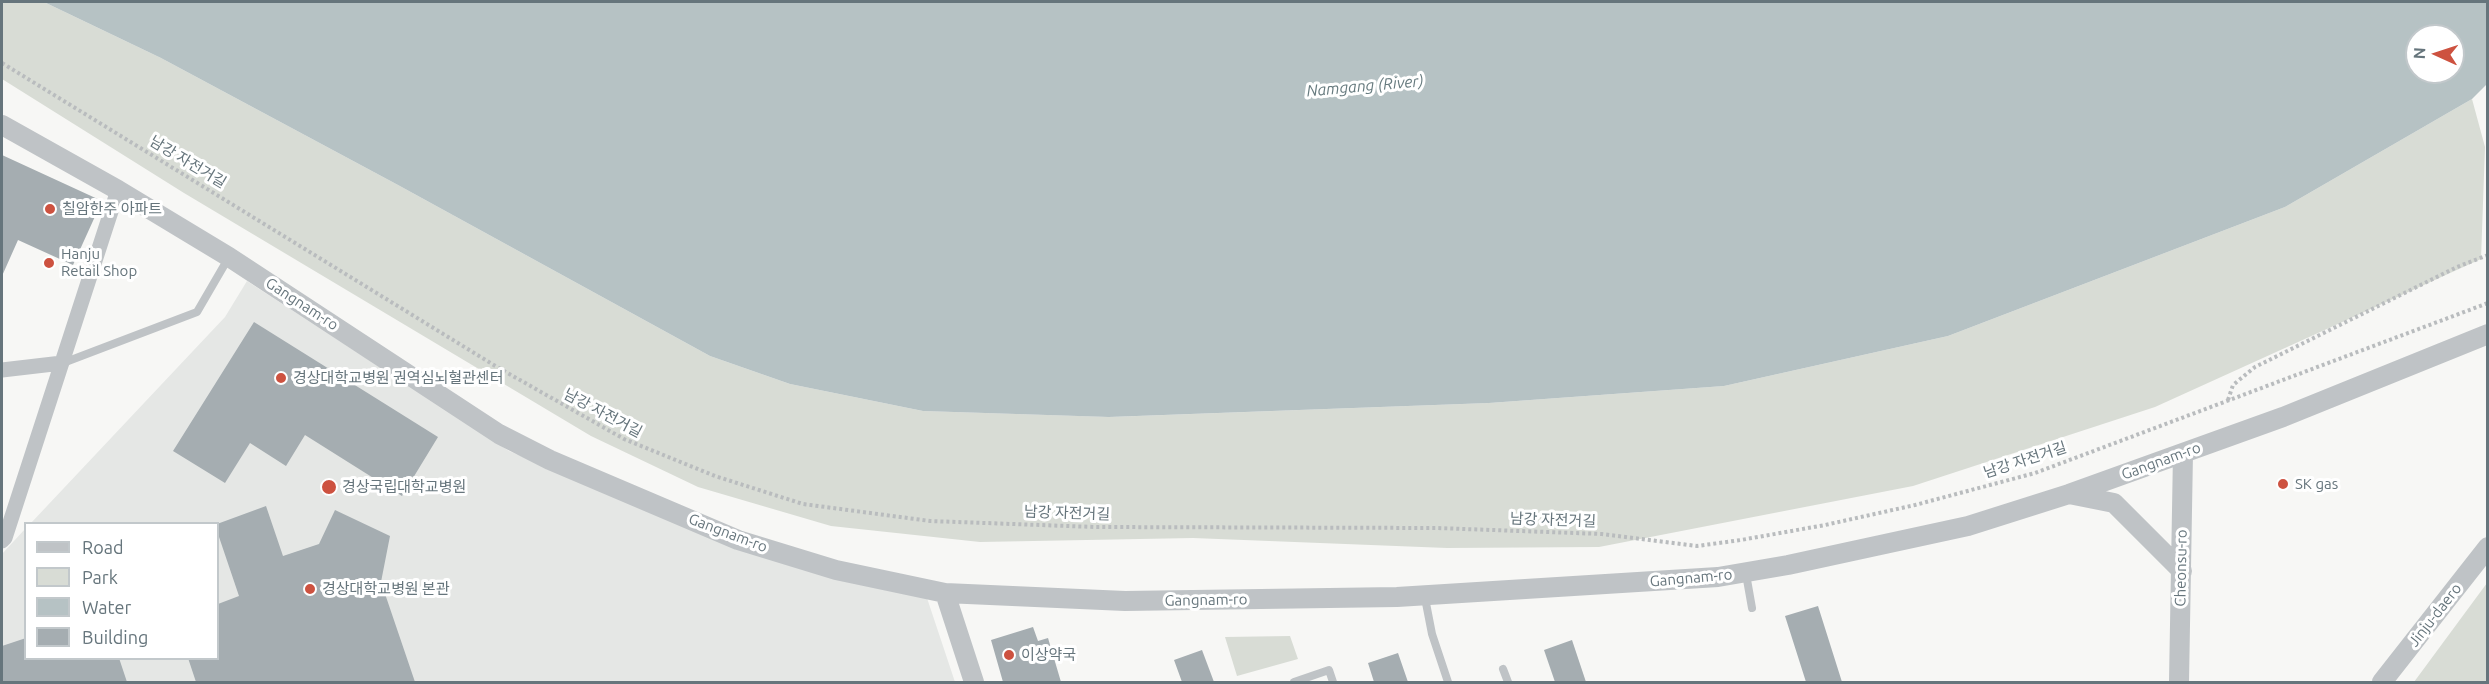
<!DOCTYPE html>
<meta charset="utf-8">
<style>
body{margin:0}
#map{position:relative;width:2489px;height:684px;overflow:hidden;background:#f7f7f5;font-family:Ubuntu,sans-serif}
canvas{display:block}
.frame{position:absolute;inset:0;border:3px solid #66757c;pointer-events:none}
.legend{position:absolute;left:24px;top:522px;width:195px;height:138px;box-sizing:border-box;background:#fff;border:2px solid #c2c8cb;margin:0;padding:8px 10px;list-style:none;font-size:18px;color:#66757c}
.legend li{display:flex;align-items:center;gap:12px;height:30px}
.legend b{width:30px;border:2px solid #c2c8cb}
.north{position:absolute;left:2405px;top:24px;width:60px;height:60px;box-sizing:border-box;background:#fff;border:2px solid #c2c8cb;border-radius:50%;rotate:273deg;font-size:16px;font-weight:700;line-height:24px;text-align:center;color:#66757c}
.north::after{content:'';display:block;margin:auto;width:21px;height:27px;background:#cd5240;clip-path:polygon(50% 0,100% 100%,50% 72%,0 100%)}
</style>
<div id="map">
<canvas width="2489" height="684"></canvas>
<div class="frame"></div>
<ul class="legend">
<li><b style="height:8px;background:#bfc3c6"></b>Road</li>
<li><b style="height:16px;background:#d8dcd5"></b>Park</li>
<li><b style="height:16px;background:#b6c2c4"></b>Water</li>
<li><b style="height:16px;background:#a5adb1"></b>Building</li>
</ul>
<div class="north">N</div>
</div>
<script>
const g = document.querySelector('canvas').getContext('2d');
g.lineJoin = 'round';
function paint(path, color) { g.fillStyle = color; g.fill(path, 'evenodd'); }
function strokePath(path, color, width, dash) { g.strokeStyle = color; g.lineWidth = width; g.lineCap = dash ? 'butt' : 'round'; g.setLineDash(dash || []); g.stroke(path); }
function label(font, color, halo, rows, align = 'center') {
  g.font = font + ' Ubuntu,"Noto Sans KR",sans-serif'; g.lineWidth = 6; g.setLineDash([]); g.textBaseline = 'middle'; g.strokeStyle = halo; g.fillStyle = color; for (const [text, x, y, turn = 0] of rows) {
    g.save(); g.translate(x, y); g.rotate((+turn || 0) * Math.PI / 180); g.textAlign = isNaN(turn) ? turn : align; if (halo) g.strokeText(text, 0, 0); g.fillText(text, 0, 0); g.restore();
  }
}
paint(new Path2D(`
 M247,281L509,451L737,548L927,598L955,682H2V554L25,529L26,658H218V524L31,523L225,317Z`), '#e5e7e5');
paint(new Path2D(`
 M2,2H44L161,58L398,185L710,356L790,384L923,411L1110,417L1489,403L1724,386L1948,336L2285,207L2472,99L2485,147L2481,259L2155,407L1913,486L1599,547L1447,548L1193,538L980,542L831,526L698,487L591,436L184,193L2,79Z
 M2487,583V682H2414Z
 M1290,636L1298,659L1237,676L1225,637Z`), '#d8dcd5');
paint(new Path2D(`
 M44,2H2487L2488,83L2472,99L2285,207L1948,336L1724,386L1489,403L1109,417L923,411L790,384L710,356L398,185L161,58ZM2417,36H2453V72H2417Z`), '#b6c2c4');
paint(new Path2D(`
 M2,155L102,201L73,265L18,240L2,276Z
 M254,322L438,437L402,496L305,435L286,466L250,443L225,483L173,451Z
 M266,506L283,556L319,544L335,510L390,536L381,582L415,682H196L188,658H218V604L239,596L218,534L217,524Z
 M1818,606L1842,682H1806L1785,616Z
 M1033,627L1038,641L1048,638L1061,682H1003L991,640Z
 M26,638V658H119L127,682H2V646Z
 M1572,640L1586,682H1555L1544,650Z
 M1202,650L1214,682H1182L1174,660Z
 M1398,653L1408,682H1374L1368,663Z`), '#a5adb1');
strokePath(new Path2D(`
 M2,63L497,367L624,439L715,476L803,504L930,521L1095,527L1437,528L1602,534L1697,546L1741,540L1825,525L1915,505L2035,473L2488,303
 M2228,400L2233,385L2255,367L2457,267L2488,255`), '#b9bcbe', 4, [3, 3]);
strokePath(new Path2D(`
 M63,363L197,312L229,257
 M1746,574L1752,608
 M1425,598L1432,634L1448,682
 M1503,669L1508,682
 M1294,682L1329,670L1333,682`), '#bfc3c6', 8);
strokePath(new Path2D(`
 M2,370L62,363
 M2,541L5,538L118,190`), '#bfc3c6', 15);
strokePath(new Path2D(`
 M2,125L118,190L229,257L499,434L550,460L738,540L836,570L945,593L1125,601L1397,597L1718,577L1788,565L1968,526L2069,494L2283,417L2488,334
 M2069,494L2114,503L2182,571
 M945,593L974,682
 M2179,682L2183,453
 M2382,682L2488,547`), '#bfc3c6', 20);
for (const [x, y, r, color] of [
 [50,209,6,"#cd5240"],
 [49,263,6,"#cd5240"],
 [281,378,6,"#cd5240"],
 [2283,484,6,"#cd5240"],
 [329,487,8,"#cd5240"],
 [310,589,6,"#cd5240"],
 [1009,655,6,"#cd5240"]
]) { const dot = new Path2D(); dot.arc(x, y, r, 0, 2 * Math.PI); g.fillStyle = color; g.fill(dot); strokePath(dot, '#fff', 2); }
label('15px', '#66757c', '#fff', [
 ["남강 자전거길",188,162,31],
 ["Gangnam-ro",302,304,33],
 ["남강 자전거길",603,413,28],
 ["남강 자전거길",2025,460,-18],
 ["Gangnam-ro",2161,461,-20],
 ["남강 자전거길",1067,513,2],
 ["남강 자전거길",1553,520,2],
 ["Gangnam-ro",728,533,21],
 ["Cheonsu-ro",2181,568,-89],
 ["Gangnam-ro",1691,578,-5],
 ["Gangnam-ro",1206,600,-1],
 ["Jinju-daero",2435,615,-52]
]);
label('15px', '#66757c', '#fff', [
 ["칠암한주 아파트",62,209],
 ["Hanju",61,254],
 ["Retail Shop",61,271],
 ["경상대학교병원 권역심뇌혈관센터",293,378],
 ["SK gas",2295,484],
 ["경상국립대학교병원",342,487],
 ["경상대학교병원 본관",322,589],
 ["이상약국",1021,655]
], 'left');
label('italic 16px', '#667a7e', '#fff', [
 ["Namgang (River)",1365,86,-5]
]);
</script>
